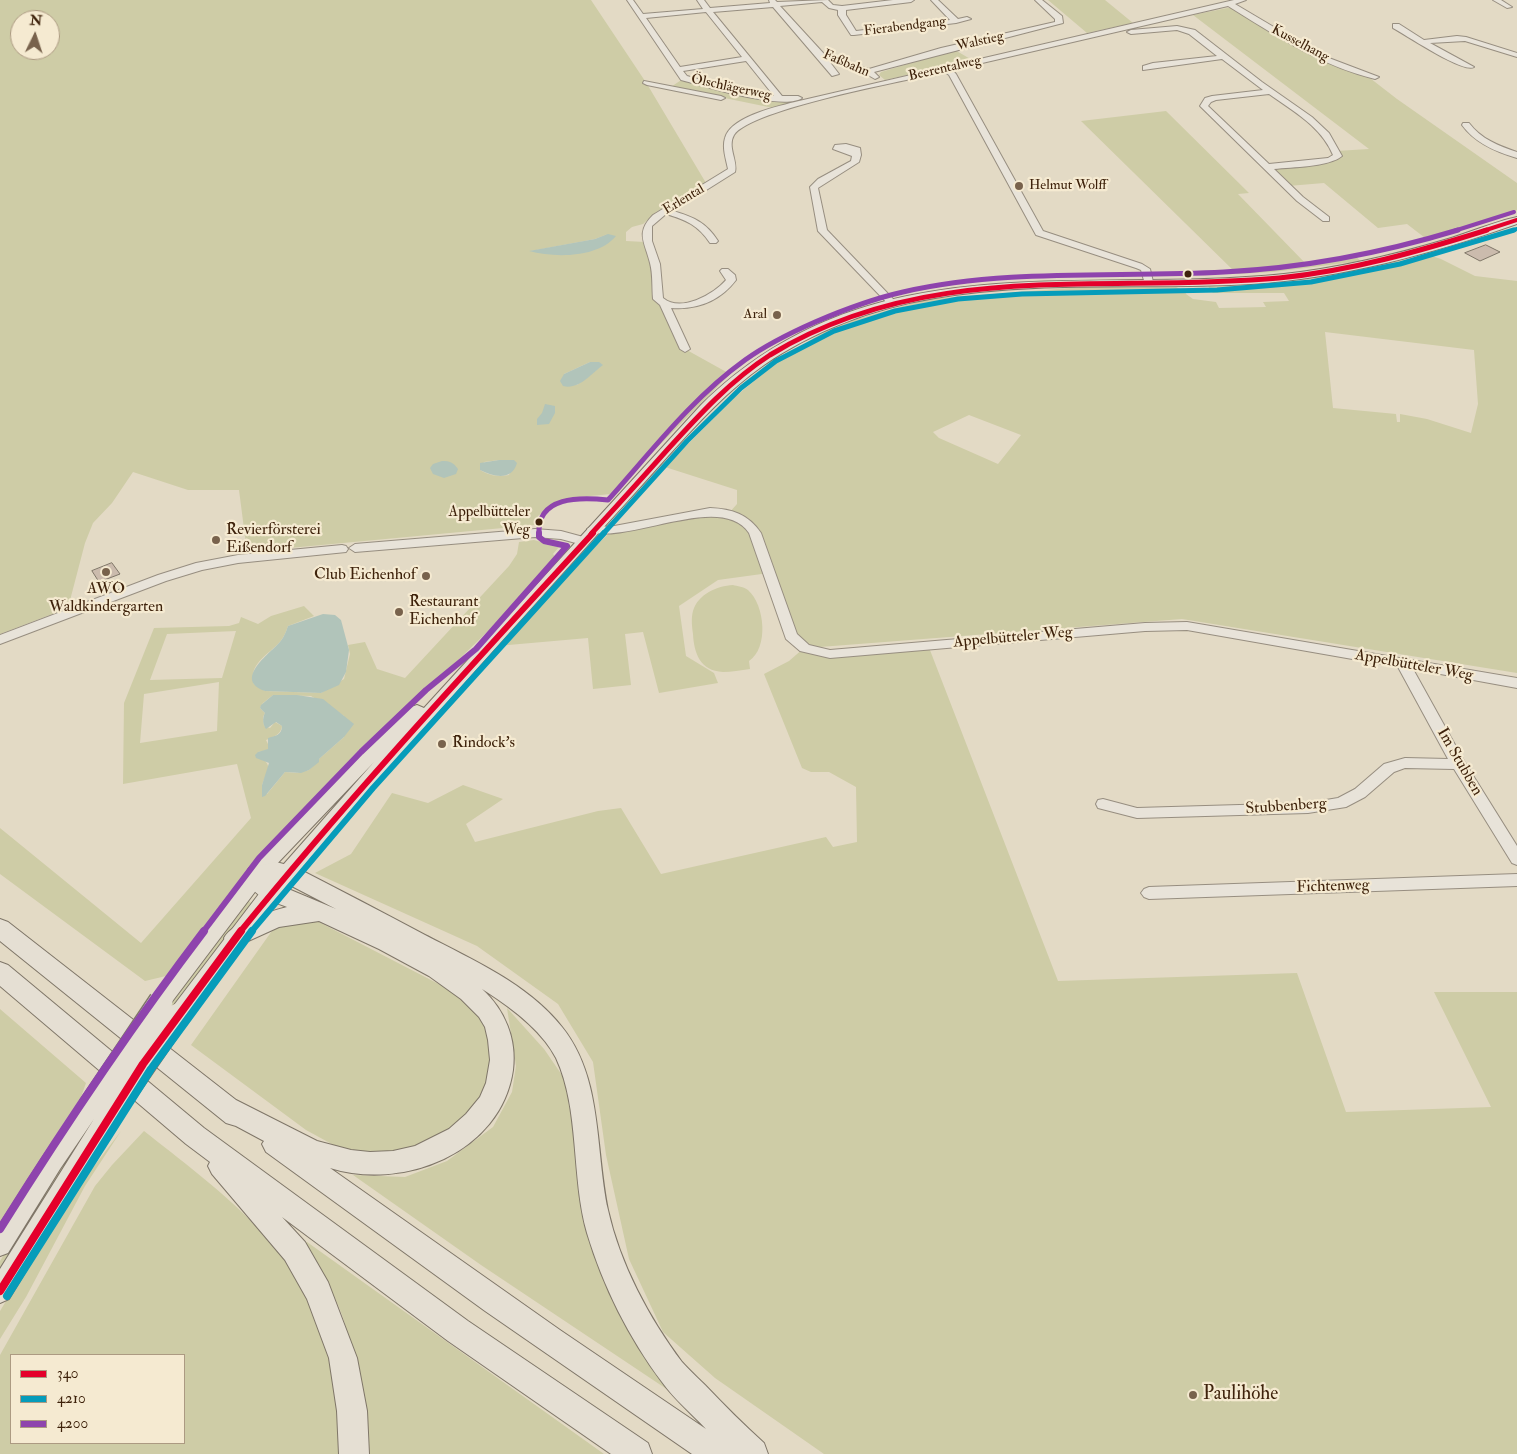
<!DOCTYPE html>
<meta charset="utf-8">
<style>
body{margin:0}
#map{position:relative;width:1517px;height:1454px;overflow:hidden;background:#e3dac5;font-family:"IM FELL Double Pica",serif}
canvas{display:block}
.legend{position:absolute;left:10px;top:1354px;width:175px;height:90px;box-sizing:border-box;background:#f5ead1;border:1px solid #ac9a82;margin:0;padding:6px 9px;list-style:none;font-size:15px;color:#3e220b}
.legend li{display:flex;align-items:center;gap:10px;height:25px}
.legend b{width:25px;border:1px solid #ac9a82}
.north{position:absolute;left:10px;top:10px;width:50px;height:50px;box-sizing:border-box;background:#f5ead1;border:1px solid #ac9a82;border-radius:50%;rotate:4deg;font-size:14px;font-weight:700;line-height:20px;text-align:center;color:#3e220b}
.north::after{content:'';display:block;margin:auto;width:18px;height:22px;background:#78624c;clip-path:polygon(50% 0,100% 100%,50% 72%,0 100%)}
</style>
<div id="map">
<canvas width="1517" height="1454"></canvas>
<ul class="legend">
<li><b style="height:6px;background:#e4002b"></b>340</li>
<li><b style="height:6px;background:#069cba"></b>4210</li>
<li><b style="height:6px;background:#8e44ad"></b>4200</li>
</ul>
<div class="north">N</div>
</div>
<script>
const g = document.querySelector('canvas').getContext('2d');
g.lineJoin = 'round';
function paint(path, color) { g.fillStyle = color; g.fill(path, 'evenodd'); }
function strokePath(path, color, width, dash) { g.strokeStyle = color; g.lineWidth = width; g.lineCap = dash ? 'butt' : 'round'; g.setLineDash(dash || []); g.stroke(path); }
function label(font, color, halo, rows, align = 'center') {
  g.font = font + ' "IM FELL Double Pica",serif'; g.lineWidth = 4.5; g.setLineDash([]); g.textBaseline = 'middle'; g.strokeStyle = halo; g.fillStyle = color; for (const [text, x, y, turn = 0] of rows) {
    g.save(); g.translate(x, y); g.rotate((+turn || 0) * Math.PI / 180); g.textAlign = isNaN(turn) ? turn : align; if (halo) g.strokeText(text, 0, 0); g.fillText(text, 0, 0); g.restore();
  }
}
paint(new Path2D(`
 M0,0H591L647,84L706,183L656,212L643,224L632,227L626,232V241L645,242L666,309L685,349L730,374L611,494L569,498L556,502L538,516L535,525L247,552L239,490H188L133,472L112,503L93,523L85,543L68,608L0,634ZM20,20H50V50H20ZM608,234L561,254L531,251L595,239ZM590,362L602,365L577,385L564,374ZM499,460H514L509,475C498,477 491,476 480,470L484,462Z
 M1048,0H1105L1133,23L1087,33Z
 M1227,8H1238L1306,49L1366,75L1397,99L1517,183V210L1429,241L1407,224L1378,228L1324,183L1288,186L1268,167L1330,160L1336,151L1369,149L1193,15Z
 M955,50L972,60L885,80L879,75L881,72Z
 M684,78L748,95L801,98L802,101L778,109L671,87Z
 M1166,111L1249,193L1238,194L1308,266L1356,257L1361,261L1273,272L1237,274L1081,121Z
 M1429,255L1441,259L1475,276L1517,281V673L1182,619L807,648L830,654L928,645L1058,981L1297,973L1346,1112L1491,1107L1434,992H1517V1454H824L715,1378L663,1332L629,1259L606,1155L593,1062L558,1004L477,946L315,873L351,854L392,793L428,803L463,785L503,799L466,824L475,842L598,811L621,808L661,874L826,837L833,847L857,842L856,787L829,772H811L802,768L764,674L789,661L804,648L791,636L769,573L718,580L679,606L686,656L714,673L718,683L659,693L643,632L625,634L631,685L593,689L588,638L497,646L613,529L729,513L737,504V490L665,467L735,397L777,362L832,326L928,299L1096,286H1174L1185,291L1186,294L1193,299L1216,302L1219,308L1266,307L1263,302L1289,301L1284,293H1213L1210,291L1208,285L1237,286L1297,282ZM1325,332L1474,350L1478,404L1471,433L1427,419L1400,414V422H1397L1396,414L1333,408ZM969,415L1021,435L998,464L939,438L933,432Z
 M534,540L559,547L553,554L557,559L516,604L421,696L364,745L311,801L253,864L166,976L145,981L0,874V828L141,943L251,818L237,764L123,784L124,703L154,628L229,626L239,623L241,617L258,624L271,616L304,606L314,616L288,626C286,632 283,639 278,644C267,655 248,665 254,684L265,691L321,693L344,679L350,654L348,645L365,642L377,669L405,678L509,566L517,554L519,542ZM236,631L222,678L150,680L167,634ZM219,682L217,731L140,743L144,694ZM273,695L311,696L344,716V737L319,759L309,770L297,773L285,772L267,794L262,785C270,764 272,769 258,752L268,750L269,746L266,740C273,737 281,735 282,726L275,722L270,728L264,726L263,717L265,713L260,708L263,703Z
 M733,585C737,586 744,587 748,590C765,605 769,648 749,661L750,669C741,670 731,672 723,672C700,671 694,653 693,634C692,627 691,618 693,611C698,594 717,586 733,585Z
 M247,899L253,905L172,1010L167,1006Z
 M313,919L458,994L481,1015L494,1046L489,1081L470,1115L425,1146L371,1155L339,1148L306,1130L191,1045L274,928Z
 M507,1008L544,1049L564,1078L592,1231L683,1400L481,1265L353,1175L405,1177L447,1161L493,1127L512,1092L516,1066Z
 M0,1009L86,1083L80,1100L0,1226Z
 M96,1111L100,1115L0,1277V1261Z
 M121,1131L85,1186L26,1297L0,1339V1311L62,1208Z
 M144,1131C216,1188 294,1243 324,1333C336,1372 338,1414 342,1454H0V1355L95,1186L112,1165ZM11,1355H184V1443H11Z
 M307,1242L604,1454H366C359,1409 357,1357 342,1315C333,1290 317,1267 304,1244Z`), '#cecca6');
paint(new Path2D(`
 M608,234L616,236C598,258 555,258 529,251L595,239Z
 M590,362H599L603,365C591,374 579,390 563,386L560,381L564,374Z
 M545,404L555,406V413L549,424L537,425V419L542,413Z
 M499,460H514L517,463C512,481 494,477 480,470V463Z
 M442,461C450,461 453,462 458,469L456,474L444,478L433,474L430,468L433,464Z
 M323,614L335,615L341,620L349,650L346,672L339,685L321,693L265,691C233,680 269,654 279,643C283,639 286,632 288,626Z
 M273,695H297L323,699L354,724L344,737L319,759V762L309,770L301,773L285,772L265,796L262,797V785L269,763L256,758L255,755L258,752L268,749V738C275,736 282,735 282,726L276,722L266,729C263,725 262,718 265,713L260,708L261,705Z`), '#b1c4ba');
const building = new Path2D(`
 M1486,245L1500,252L1480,261L1465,253Z
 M112,563L120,574L99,582L92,571Z`);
paint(building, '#cbbbad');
strokePath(building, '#7f7668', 1);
const minor = new Path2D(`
 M627,0H633L643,14L703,9L697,0H704L710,8L770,3L769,0H775L777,2L828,0L833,5L842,6L893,0H914L911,2L846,10V15L856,31L950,20L931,0H938L958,19L967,17L971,19L956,23L854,35H851L838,15V10L829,8L822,2L780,6L825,55L869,69L941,48L1055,22V19L1035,0H1042L1062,16L1063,23L874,72L879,77L875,79L861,71L829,61L839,74L832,76L773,7L713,12L782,96H798L802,98C784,111 704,86 681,80ZM706,12L742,57L680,67L646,18ZM746,61L774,96L748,93L687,76L683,71Z
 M1234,0H1246L1235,4L1321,55L1379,77L1375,79C1321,66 1275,35 1228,6L952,70L956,74L1043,231L1142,264L1150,269L1153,282L1151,284H1145L1141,270L1136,268L1036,235L949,75L945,72C908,80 751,109 734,135C727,147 738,161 735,172L673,211C693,217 706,222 718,241L716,243H710C698,225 686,220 666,214L652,226V241L660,264L663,298C681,313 714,294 726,280L720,271L722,269H728L735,275L736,280C720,301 697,310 671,308L690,349L685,352L680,349L660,305L653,299C652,287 653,274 650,263C645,242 635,233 653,215L728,169C726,159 722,148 725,138C731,116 779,106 799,101Z
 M1493,0H1501L1512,7L1507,8Z
 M1393,24H1399L1424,40L1457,36L1466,37L1517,53V57L1465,41L1430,43L1474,67C1464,74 1406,35 1393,28Z
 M1177,26L1195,30L1262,82L1312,117L1329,133L1342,156C1329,167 1292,167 1274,169L1303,197L1329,217V221H1323L1297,201L1200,106L1205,98L1212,96L1263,90L1222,59L1143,70V66L1153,63L1217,56L1189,34L1177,30L1131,34L1127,32L1131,30ZM1269,94C1294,112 1321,126 1333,155L1328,158L1269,164L1208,106L1211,102L1216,100Z
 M644,81L721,96L725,98L721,100L647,85L643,83Z
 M1463,123H1469C1481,139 1499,146 1517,152V158C1496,152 1475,143 1462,125Z
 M846,144L860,148L861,155L859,162L818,188L827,230L895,301V305H889L818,231L810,187L818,179L851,161L852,156L833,149L835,145Z
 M710,508C732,509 748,514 761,533L797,634L809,645L830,650L1145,623L1187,622L1517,678V688L1413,669L1464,761L1517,846V865L1512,863L1454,769L1405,768L1394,772L1365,797L1346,807L1308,813L1137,818L1098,808L1096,804L1098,800L1103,799L1137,808L1308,803L1338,798L1355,789L1384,764L1405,758L1448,759L1398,667L1187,630L1145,631L830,658L800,651L786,639L749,533C721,492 633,543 589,532L587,529L593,525L609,527Z
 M535,529L561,531L587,538L589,541L583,545L561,539L535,537L355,552L349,548L355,544Z
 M342,545L346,546L348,549L346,552L238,563L202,570L166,581L0,644V635L158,575L196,563L238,555Z
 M1517,874V886L1149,899L1144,897L1141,893L1144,889L1149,887Z`);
const major = new Path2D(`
 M1517,217V224C1431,254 1343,278 1251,284C1146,290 1040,280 935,298C875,308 815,330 764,365C728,390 698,423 668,456C639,489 609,521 579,555C484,661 388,767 296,875L253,929L185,1021L178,1024L171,1021L168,1015L171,1009L268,882L374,762L273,868L168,1007L161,1010L154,1007L151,1001L154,995L259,858L361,753L411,707L417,705L424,708L701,405C869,240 1076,295 1284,274C1339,268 1394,255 1448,239C1471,232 1494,222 1517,217Z
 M90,1097L98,1100L101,1107L98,1113L106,1110L114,1113L117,1120L9,1299L0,1303V1269L94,1119L60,1169L8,1253L0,1256V1224L44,1155L82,1100Z`);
const highway = new Path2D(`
 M276,862L295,867C338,889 382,912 425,935C473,960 528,984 562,1027C603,1078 595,1149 608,1210C620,1264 649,1318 682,1362C689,1370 697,1377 705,1385C724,1405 743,1424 764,1443L768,1454H692L485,1311L266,1152L262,1144L264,1141L236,1126L226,1123L0,941V919L8,922L236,1100L317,1141L351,1150L370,1152L393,1151L415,1146L449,1129L466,1114L480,1097L486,1083L490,1060L488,1040L485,1027L479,1017L461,999L429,976L379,949L319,921L279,927L235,947L227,945L224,938C232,922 269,912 287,907C267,899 251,897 246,874L249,868ZM271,880L282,881L336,909L274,883ZM482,989C509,1006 541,1029 556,1058C580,1109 571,1178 587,1233C603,1286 629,1338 662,1382C674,1399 692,1414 706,1429L560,1330L330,1168C403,1191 501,1153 513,1070C517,1039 505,1010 482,989Z
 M0,962L8,965L204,1128L468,1321L648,1443L652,1454H611L448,1341L282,1217L305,1242L328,1282L357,1358L367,1411L369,1454H339L337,1411L329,1358L307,1299L285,1260L212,1174L208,1166L210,1162L186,1144L0,986Z`);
strokePath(minor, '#978e80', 2);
strokePath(major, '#7f7668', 2);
strokePath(highway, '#7f7668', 2);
paint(minor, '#e8e3d9');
paint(major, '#e5dfd3');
paint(highway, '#e5dfd3');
const majorBridge = new Path2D(`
 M90,1107L161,1001
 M106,1120L178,1015`);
strokePath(majorBridge, '#7f7668', 26, []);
strokePath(majorBridge, '#e5dfd3', 23);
strokePath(new Path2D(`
 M1483,231L1517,220`), '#e4002b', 4);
strokePath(new Path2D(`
 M591,534C617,506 643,477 668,449C699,415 731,380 770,355C929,258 1104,294 1279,278C1351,271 1420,251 1487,230`), '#e4002b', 5);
strokePath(new Path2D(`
 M240,932C352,794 473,664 593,533`), '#e4002b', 6);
strokePath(new Path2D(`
 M0,1291L143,1064L241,931`), '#e4002b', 8);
strokePath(new Path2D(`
 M1511,231L1517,229`), '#069cba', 4);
strokePath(new Path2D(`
 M603,534L687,441L741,388L776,361L834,331L895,311L958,299L1022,294L1217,290L1311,282L1400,264L1514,230`), '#069cba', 5);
strokePath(new Path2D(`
 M251,932L373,788L604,533`), '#069cba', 6);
strokePath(new Path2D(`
 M7,1296L151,1069L252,931`), '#069cba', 8);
strokePath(new Path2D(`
 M1454,231L1514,212`), '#8e44ad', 4);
strokePath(new Path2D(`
 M539,534C537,496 580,497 608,500C651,452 692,398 745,360C766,345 790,333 815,322C843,310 872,299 903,292C1008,268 1118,278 1224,272C1304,268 1382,253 1458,230`), '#8e44ad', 5);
strokePath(new Path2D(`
 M203,932L259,858L361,752L426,690L476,649L567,546L544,541L539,537V533`), '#8e44ad', 6);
strokePath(new Path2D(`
 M0,1229C64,1127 131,1027 204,931`), '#8e44ad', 8);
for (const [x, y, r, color] of [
 [1019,186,5,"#78624c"],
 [1188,274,4.5,"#3e220b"],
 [777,315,5,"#78624c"],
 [539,522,4.5,"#3e220b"],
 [216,540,5,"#78624c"],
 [106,572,5,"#78624c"],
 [426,576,5,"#78624c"],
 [399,612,5,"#78624c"],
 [442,744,5,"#78624c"],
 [1193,1395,5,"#78624c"]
]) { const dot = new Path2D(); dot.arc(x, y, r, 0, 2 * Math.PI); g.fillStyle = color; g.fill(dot); strokePath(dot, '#f5ead1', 2); }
label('14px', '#3e220b', '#f5ead1', [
 ["Fierabendgang",905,27,-7],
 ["Walstieg",980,42,-13],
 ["Kusselhang",1300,44,28],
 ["Faßbahn",846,64,23],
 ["Beerentalweg",945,69,-13],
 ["Ölschlägerweg",731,88,12],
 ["Erlental",684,200,-31]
]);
label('14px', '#3e220b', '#f5ead1', [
 ["Helmut Wolff",1029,186],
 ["Aral",767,315,"right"]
], 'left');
label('15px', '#3e220b', '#f5ead1', [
 ["Appelbütteler",530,513],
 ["Weg",530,531]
], 'right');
label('16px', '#3e220b', '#f5ead1', [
 ["Revierförsterei",226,531],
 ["Eißendorf",226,549],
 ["Club Eichenhof",416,576,"right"],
 ["AWO",106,590,"center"],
 ["Waldkindergarten",106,608,"center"],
 ["Restaurant",409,603],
 ["Eichenhof",409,621],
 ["Rindock's",452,744]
], 'left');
label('16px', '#3e220b', '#f5ead1', [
 ["Appelbütteler Weg",1013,638,-5],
 ["Appelbütteler Weg",1414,666,10],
 ["Im Stubben",1459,762,60],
 ["Stubbenberg",1286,807,-4],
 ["Fichtenweg",1333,887,-2]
]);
label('19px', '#3e220b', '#f5ead1', [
 ["Paulihöhe",1203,1395]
], 'left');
</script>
